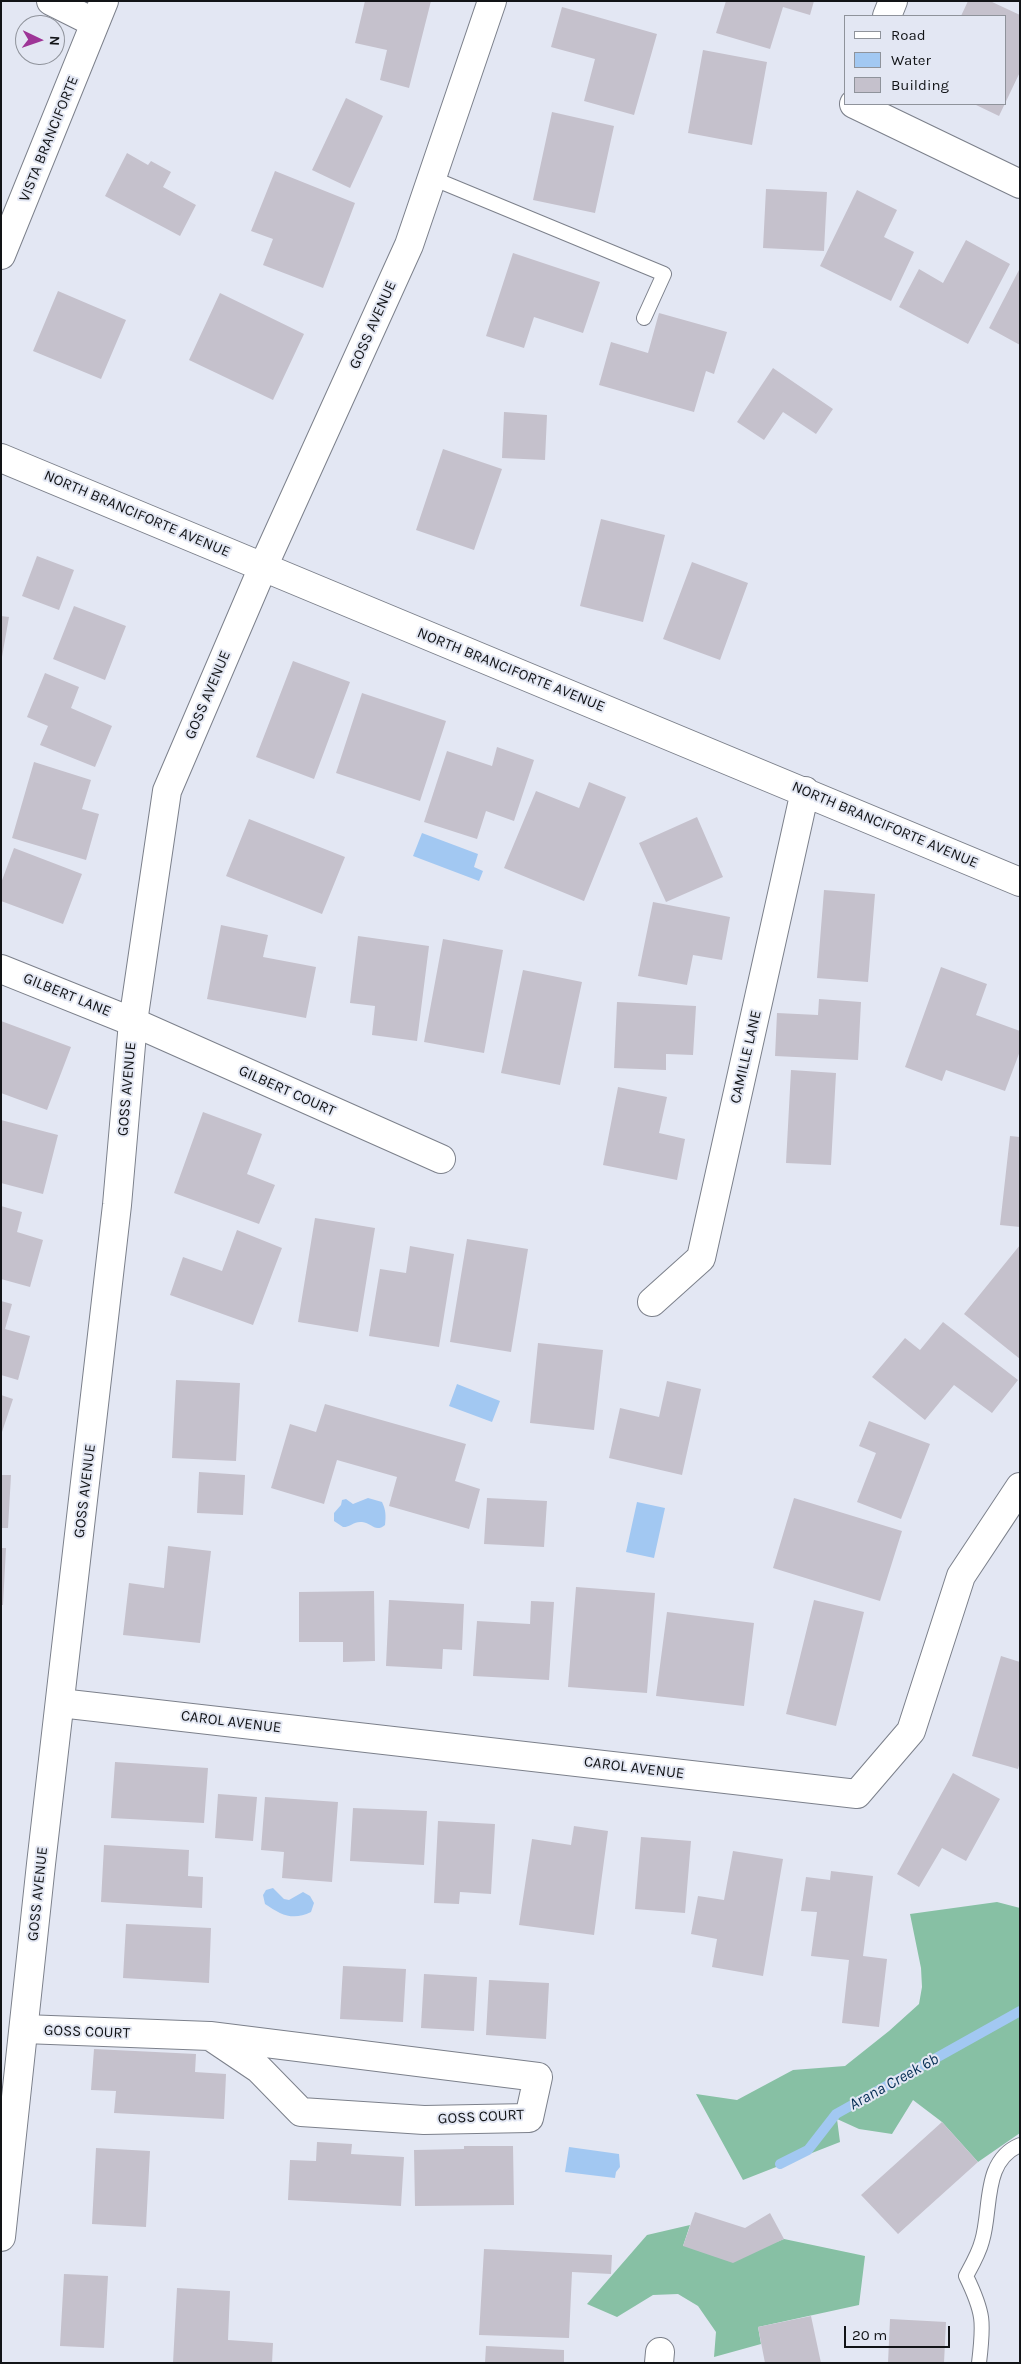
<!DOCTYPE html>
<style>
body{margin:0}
#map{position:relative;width:1021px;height:2364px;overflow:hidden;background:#e3e7f3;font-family:Karla,sans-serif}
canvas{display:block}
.frame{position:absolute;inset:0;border:2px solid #121417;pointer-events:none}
.legend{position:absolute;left:844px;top:15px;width:162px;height:90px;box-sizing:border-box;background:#e3e7f3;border:1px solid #8f939b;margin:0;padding:6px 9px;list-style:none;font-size:15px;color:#121417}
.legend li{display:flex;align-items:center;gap:10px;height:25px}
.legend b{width:25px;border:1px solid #8f939b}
.north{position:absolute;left:15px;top:15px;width:50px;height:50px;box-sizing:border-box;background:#e3e7f3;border:1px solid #8f939b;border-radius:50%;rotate:93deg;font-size:14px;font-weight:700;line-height:20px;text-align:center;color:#121417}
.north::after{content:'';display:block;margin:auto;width:18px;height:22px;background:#9e3597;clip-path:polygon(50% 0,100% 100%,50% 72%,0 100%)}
.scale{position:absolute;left:844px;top:2326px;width:106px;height:22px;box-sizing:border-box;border:2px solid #121417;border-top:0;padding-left:6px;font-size:15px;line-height:18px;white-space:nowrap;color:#121417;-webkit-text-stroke:4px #e3e7f3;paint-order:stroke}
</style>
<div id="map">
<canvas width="1021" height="2364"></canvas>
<div class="frame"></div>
<ul class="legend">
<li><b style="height:6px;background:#fff"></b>Road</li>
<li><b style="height:14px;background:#a2c8f2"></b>Water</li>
<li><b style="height:14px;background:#c5c1cc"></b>Building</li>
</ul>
<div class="north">N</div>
<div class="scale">20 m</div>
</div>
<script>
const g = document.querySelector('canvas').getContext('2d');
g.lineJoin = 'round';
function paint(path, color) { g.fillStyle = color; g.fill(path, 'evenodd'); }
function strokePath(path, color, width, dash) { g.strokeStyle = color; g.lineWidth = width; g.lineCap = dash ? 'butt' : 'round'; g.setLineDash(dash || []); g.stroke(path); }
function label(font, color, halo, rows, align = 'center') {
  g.font = font + ' Karla,sans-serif'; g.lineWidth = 4; g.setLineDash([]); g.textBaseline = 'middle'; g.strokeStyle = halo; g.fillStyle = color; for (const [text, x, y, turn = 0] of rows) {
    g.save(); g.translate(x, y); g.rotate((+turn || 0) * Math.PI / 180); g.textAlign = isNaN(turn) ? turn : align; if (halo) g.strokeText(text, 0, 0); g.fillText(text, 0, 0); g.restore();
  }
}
paint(new Path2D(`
 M997,1902L1020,1908V2133L978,2162L942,2122L913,2100L892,2134L859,2129L837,2119L840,2142L743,2180L696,2094L737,2100L793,2070L845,2066L889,2031L919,2004L922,1987L921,1968L910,1914Z
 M690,2225L683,2246H766L784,2239L865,2256L859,2305L758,2327L761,2344L714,2357L716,2332L698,2306L678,2294L653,2295L617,2317L587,2304L647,2235Z`), '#87c0a4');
paint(new Path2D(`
 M422,833L478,854L474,867L483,871L479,881L413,856Z
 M457,1384L500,1401L492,1422L449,1406Z
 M368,1498L382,1502C386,1510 386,1516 385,1525C375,1533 372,1523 362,1522C354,1521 351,1527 343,1527L334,1521V1513L341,1505L342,1500L346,1499L353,1504Z
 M637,1502L665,1508L654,1558L626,1552Z
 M273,1888L284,1899L289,1900L303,1892L310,1896L314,1903L311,1912C293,1921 281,1915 265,1904L263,1895L266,1890Z
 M569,2147L619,2154L620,2167L616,2172L615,2178L565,2172Z`), '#a2c8f2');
strokePath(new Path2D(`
 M780,2164L808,2150L836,2114L1020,2011`), '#a2c8f2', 10);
paint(new Path2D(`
 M365,1H431L409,88L380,80L387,50L355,43Z
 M726,1H814L810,15L783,7L770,49L716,33Z
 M968,1H990L1020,15V72L999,116L974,104H1005V16H961Z
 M562,7L657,34L634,115L584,101L595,59L551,47Z
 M703,50L767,62L752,145L688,133Z
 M346,98L383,116L350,188L312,170Z
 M552,112L614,126L595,213L533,200Z
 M127,153L148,165L151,161L171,172L163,187L196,205L180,236L105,196Z
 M275,171L355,203L323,288L263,265L273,239L251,231Z
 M766,189L827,192L824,251L763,248Z
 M857,190L897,210L884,237L914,252L891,301L820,266Z
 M966,240L1010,264L968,344L899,307L919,269L943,283Z
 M513,253L600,282L583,333L534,317L524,348L486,336Z
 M1020,268V345L989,328Z
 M58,291L126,320L101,379L33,351Z
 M220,293L304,334L273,400L189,360Z
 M659,313L727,332L714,374L706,371L694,412L599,385L611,342L648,353Z
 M773,368L833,409L816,434L783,412L764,440L737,422Z
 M504,412L547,415L545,460L502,458Z
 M443,449L502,469L474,550L416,530Z
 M601,519L665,535L643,622L580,606Z
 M37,556L74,570L59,610L22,596Z
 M692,562L748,583L720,660L663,639Z
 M74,606L126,626L105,680L53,659Z
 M1,616L9,617L2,657H1Z
 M293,661L350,682L314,779L256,757Z
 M45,673L79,687L71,708L112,726L95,767L40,745L48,726L27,717Z
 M362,693L446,721L420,801L336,773Z
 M497,747L534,760L514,821L486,811L477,839L424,822L447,751L492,766Z
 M34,762L91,780L82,809L99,814L86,860L12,838Z
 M589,782L626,797L584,901L504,868L536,791L579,808Z
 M697,817L723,877L666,902L639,843Z
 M249,819L345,857L322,914L226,876Z
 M14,848L82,874L63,924L1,901V883Z
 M824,890L875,894L868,982L817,978Z
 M653,902L730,917L722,960L693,955L687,985L638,976Z
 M221,925L268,935L263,957L316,967L306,1018L207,999Z
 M358,936L429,946L417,1041L372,1035L375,1006L350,1003Z
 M443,939L503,950L484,1053L424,1042Z
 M941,967L987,984L976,1015L1020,1031V1051L1005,1091L946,1070L942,1081L905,1067Z
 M523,970L582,982L560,1085L501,1073Z
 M819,999L861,1002L858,1060L775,1056L777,1013L818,1015Z
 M617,1002L696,1006L693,1055L666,1054V1070L614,1068Z
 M1,1021L71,1047L47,1110L1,1093Z
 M791,1070L836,1073L831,1165L786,1163Z
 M618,1087L667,1097L659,1133L685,1139L677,1180L603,1165Z
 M203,1112L262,1134L247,1174L275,1185L259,1224L174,1193Z
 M1,1120L58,1135L43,1194L1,1183Z
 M1010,1136L1020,1137V1227L1000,1225Z
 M1,1206L22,1212L17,1232L43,1240L30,1287L1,1279Z
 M315,1218L375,1228L358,1332L298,1322Z
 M237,1230L282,1248L253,1325L170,1295L183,1257L222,1271Z
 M467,1239L528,1249L511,1352L450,1342Z
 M1020,1245V1359L964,1314Z
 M410,1246L454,1254L439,1347L369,1336L380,1269L406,1273Z
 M1,1301L12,1304L5,1329L30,1336L18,1380L1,1375Z
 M943,1322L1018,1380L992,1413L954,1385L925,1420L872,1377L905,1338L920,1350Z
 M538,1343L603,1350L594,1430L530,1423Z
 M176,1380L240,1383L236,1461L172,1458Z
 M667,1381L701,1389L682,1475L609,1458L620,1408L659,1417Z
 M1,1395L13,1399L2,1432H1Z
 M325,1404L466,1444L455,1481L480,1489L469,1529L389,1506L397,1477L337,1460L324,1504L271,1488L290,1424L316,1432Z
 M869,1421L930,1444L901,1519L857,1502L876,1453L859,1446Z
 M199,1472L245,1475L243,1515L197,1513Z
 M1,1475H11L8,1528H1Z
 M487,1498L547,1501L544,1547L484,1544Z
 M794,1498L902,1531L880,1601L773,1568Z
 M168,1546L211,1551L200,1643L123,1635L129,1583L164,1588Z
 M1,1548H6L3,1605H1Z
 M576,1587L655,1593L647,1693L568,1687Z
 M374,1591L375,1661L343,1662V1642H299V1592Z
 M389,1600L464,1604L462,1650L443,1649L442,1669L386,1666Z
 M814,1600L864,1612L836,1726L786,1714Z
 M531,1601L554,1602L549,1680L473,1676L477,1621L530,1624Z
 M667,1612L754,1623L744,1706L656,1696Z
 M1001,1656L1020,1662V1762L1018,1769L972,1756Z
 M115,1762L208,1768L204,1823L111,1818Z
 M953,1773L1000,1799L966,1861L942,1848L919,1887L897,1874Z
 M218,1794L257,1797L253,1841L215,1838Z
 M265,1797L338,1802L332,1882L282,1878L284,1852L261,1850Z
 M353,1808L427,1811L424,1865L350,1861Z
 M438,1821L495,1824L491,1894L460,1892L459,1904L434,1903Z
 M574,1826L608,1831L594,1935L519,1925L532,1839L571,1845Z
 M641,1837L691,1841L685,1913L635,1909Z
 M104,1845L189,1850L188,1876L203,1877L202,1908L101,1902Z
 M733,1851L783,1859L763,1976L712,1967L717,1939L691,1934L698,1896L724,1900Z
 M831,1871L873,1876L863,1956L887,1959L879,2027L842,2023L849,1960L811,1956L817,1912L801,1911L806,1877L830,1880Z
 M126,1924L211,1928L209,1983L123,1978Z
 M343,1966L406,1969L403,2022L340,2019Z
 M424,1974L477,1977L474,2031L421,2028Z
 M489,1980L549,1983L546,2039L486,2035Z
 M94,2049L196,2054L195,2072L226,2074L224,2119L114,2113L116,2091L91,2090Z
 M942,2122L978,2162L898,2234L861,2195Z
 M317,2142L352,2144L351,2154L404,2157L401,2206L288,2200L290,2160L316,2161Z
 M464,2146H513L514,2205L415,2206L414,2150L464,2149Z
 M96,2148L150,2151L146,2227L92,2224Z
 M695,2212L745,2228L770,2213L784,2239L733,2263L683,2246Z
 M484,2249L612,2255L611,2274L572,2272L569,2338L479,2335Z
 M64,2274L108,2276L104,2348L60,2346Z
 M177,2288L230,2291L228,2340L273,2343L272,2363H173Z
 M811,2316L821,2363H765L758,2327Z
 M890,2319L946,2322L944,2363H888Z
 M486,2346L564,2350V2363H485Z`), '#c5c1cc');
const lane = new Path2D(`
 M432,178L664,274L644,318
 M979,2363C984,2322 984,2313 966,2276C972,2265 979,2253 982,2241C992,2208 982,2161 1020,2145`);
const street = new Path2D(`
 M51,1L95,23
 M887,16L893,1
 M854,104L1020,184
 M1,255L104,1
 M263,567L1020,882
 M133,1022L441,1159
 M652,1302L701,1258L805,791
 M60,1703L857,1794L911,1731L961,1576L1020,1487
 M24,2029L210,2036L538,2077L529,2118L424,2120L301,2112L259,2069L210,2036
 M659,2363L660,2352`);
const secondary = new Path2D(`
 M1,458L263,567
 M1,969L133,1022
 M1,2237L41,1864L117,1205L133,1022L167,791L263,567L409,245L492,1`);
strokePath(lane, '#7c808b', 16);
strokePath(street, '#7c808b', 30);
strokePath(secondary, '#7c808b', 30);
strokePath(lane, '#fff', 14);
strokePath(street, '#fff', 28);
strokePath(secondary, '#fff', 28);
label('15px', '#121417', '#e3e7f3', [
 ["VISTA BRANCIFORTE",49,139,-68],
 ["GOSS AVENUE",373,325,-66],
 ["NORTH BRANCIFORTE AVENUE",137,514,23],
 ["NORTH BRANCIFORTE AVENUE",511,670,22],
 ["GOSS AVENUE",208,695,-67],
 ["NORTH BRANCIFORTE AVENUE",885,825,23],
 ["GILBERT LANE",67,995,22],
 ["CAMILLE LANE",746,1057,-77],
 ["GOSS AVENUE",127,1089,-85],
 ["GILBERT COURT",287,1091,24],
 ["GOSS AVENUE",85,1491,-83],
 ["CAROL AVENUE",231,1722,7],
 ["CAROL AVENUE",634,1768,7],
 ["GOSS AVENUE",38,1894,-84],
 ["GOSS COURT",87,2032,2],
 ["GOSS COURT",481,2117,-3]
]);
label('italic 16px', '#042d54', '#e3e7f3', [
 ["Arana Creek 6b",894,2082,-29]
]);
</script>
